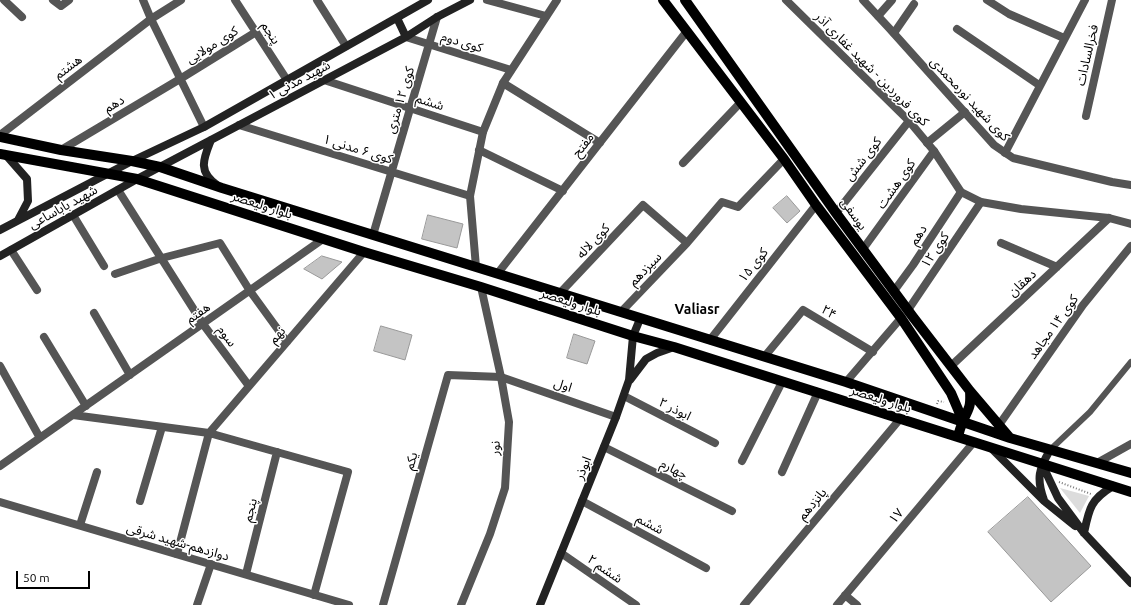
<!DOCTYPE html>
<meta charset="utf-8">
<style>
body{margin:0}
#map{position:relative;width:1131px;height:605px;overflow:hidden;background:#fff;font-family:Ubuntu,sans-serif}
canvas{display:block}
.scale{position:absolute;left:16px;top:571px;width:74px;height:18px;box-sizing:border-box;border:2px solid #000;border-top:0;padding-left:5px;font-size:12px;line-height:14px;white-space:nowrap;color:#000;-webkit-text-stroke:3px #fff;paint-order:stroke}
</style>
<div id="map">
<canvas width="1131" height="605"></canvas>
<div class="scale">50 m</div>
</div>
<script>
const g = document.querySelector('canvas').getContext('2d');
g.lineJoin = 'round';
function paint(path, color) { g.fillStyle = color; g.fill(path, 'evenodd'); }
function strokePath(path, color, width, dash) { g.strokeStyle = color; g.lineWidth = width; g.lineCap = dash ? 'butt' : 'round'; g.setLineDash(dash || []); g.stroke(path); }
function label(font, color, halo, rows, align = 'center') {
  g.font = font + ' Ubuntu,"Noto Sans Arabic",sans-serif'; g.lineWidth = 3; g.setLineDash([]); g.textBaseline = 'middle'; g.strokeStyle = halo; g.fillStyle = color; for (const [text, x, y, turn = 0] of rows) {
    g.save(); g.translate(x, y); g.rotate((+turn || 0) * Math.PI / 180); g.textAlign = isNaN(turn) ? turn : align; if (halo) g.strokeText(text, 0, 0); g.fillText(text, 0, 0); g.restore();
  }
}
paint(new Path2D(`
 M1060,488L1089,496L1080,513Z`), '#dcdcdc');
const building = new Path2D(`
 M787,196L800,211L787,223L773,208Z
 M428,215L463,224L457,248L422,239Z
 M322,256L342,262L322,279L304,269Z
 M381,326L412,335L405,360L374,351Z
 M574,334L595,341L587,364L567,358Z
 M1028,497L1091,566L1051,602L988,532Z`);
paint(building, '#c4c4c4');
strokePath(building, '#999', 1);
strokePath(new Path2D(`
 M937,404L938,401L944,402
 M1059,482L1091,494`), '#777', 2, [1, 2]);
strokePath(new Path2D(`
 M1050,450L1090,412L1131,362`), '#555', 6);
strokePath(new Path2D(`
 M4,0L22,17
 M53,0L61,6L69,0
 M143,0L151,19L204,127
 M235,0L287,80
 M317,0L346,46
 M487,0L546,16
 M987,0L1009,14L1064,38
 M878,16L892,0
 M957,29L1039,85
 M894,33L914,4
 M406,37L511,70
 M324,80L483,132
 M503,83L600,143
 M1086,116L1112,0
 M239,125L470,196
 M0,135L151,19L181,0
 M927,143L965,112
 M61,150L180,79L256,32
 M479,150L563,191
 M1005,153L1085,0
 M683,163L740,103
 M118,190L203,324L249,386
 M836,213L909,121
 M73,215L104,266
 M373,235L437,17
 M1001,243L1057,267
 M863,249L934,151
 M11,250L37,290
 M498,273L687,31
 M115,274L162,258L220,243L250,291L287,342
 M894,291L913,265L961,192
 M560,293L643,205L687,243
 M908,310L981,202
 M621,312L687,243L722,202L738,207L784,159
 M94,313L130,375
 M44,337L86,406
 M710,340L816,205
 M765,356L803,310L873,352
 M0,366L40,438
 M951,366L1109,218
 M846,382L901,318
 M624,396L715,443
 M73,415L209,433L348,472L314,595
 M999,425L1083,305L1131,246
 M604,447L732,511
 M742,461L782,382
 M1097,463L1131,444
 M0,466L323,239
 M782,472L818,392
 M140,501L162,427
 M582,501L706,568
 M80,525L97,472
 M561,553L636,605
 M177,554L209,433L364,252
 M246,574L277,452
 M845,595L857,605
 M197,605L211,564
 M383,605L448,375L501,377L616,417
 M744,605L900,419
 M837,605L973,443`), '#555', 8);
strokePath(new Path2D(`
 M786,0L909,121L934,151L961,192L981,202L1021,209L1109,218L1131,224
 M863,0L889,28L994,145L1013,158L1112,182L1131,185
 M476,267L470,196L483,132L503,83L557,0
 M0,502L349,605
 M461,605L490,534L505,488L509,422L501,377L481,287`), '#555', 8);
strokePath(new Path2D(`
 M397,18L406,37
 M211,140C204,158 197,171 217,185
 M6,155L27,179L28,201L18,220
 M0,230L132,161L204,127L428,0
 M0,256L137,179L406,37L437,17L470,0
 M630,380L646,359L657,353L674,347
 M991,448L1044,501L1075,526
 M1042,464L1058,498L1084,533L1131,583
 M1044,500C1036,478 1039,469 1050,450
 M1084,533C1089,509 1090,500 1113,486
 M540,605L616,417L629,380L633,336L640,319`), '#222', 8);
strokePath(new Path2D(`
 M663,0L784,159L816,205L901,318L951,393L963,421
 M685,0L836,213L913,317L970,391L1010,438
 M0,137L61,150L132,161L160,167L222,188L846,382L1010,438L1131,473
 M0,154L137,179L364,252L481,287L633,336L674,347L1131,492
 M958,437C959,432 961,426 963,421C969,407 971,408 970,391`), '#000', 10);
label('13px', '#000', '#fff', [
 ["پنجم",271,33,57],
 ["کوی دوم",462,42,17],
 ["کوی مولایی",212,45,-32],
 ["فخرالسادات",1087,55,-77],
 ["هشتم",68,67,-37],
 ["کوی فروردین - شهید غفاری آذر",872,69,45],
 ["شهید مدنی ۱",299,80,-28],
 ["کوی شهید نورمحمدی",970,99,47],
 ["کوی ۱۲ متری",400,100,-73],
 ["ششم",430,102,18],
 ["دهم",114,104,-31],
 ["مفتح",583,145,-52],
 ["کوی ۶ مدنی ۱",358,149,17],
 ["کوی شش",863,159,-52],
 ["کوی هشت",896,184,-55],
 ["بلوار ولیعصر",262,205,18],
 ["شهید باباساعی",63,207,-29],
 ["یوسفی",854,214,55],
 ["دهم",918,235,-57],
 ["کوی لاله",593,241,-47],
 ["کوی ۱۲",935,250,-56],
 ["کوی ۱۵",753,265,-52],
 ["سیزدهم",645,269,-46],
 ["دهقان",1022,283,-43],
 ["بلوار ولیعصر",571,302,18],
 ["۲۴",829,312,31],
 ["هفتم",198,313,-35],
 ["کوی ۱۴ مجاهد",1053,327,-54],
 ["نهم",277,335,-49],
 ["سوم",227,336,54],
 ["اول",563,385,19],
 ["بلوار ولیعصر",881,399,18],
 ["۲ ابوذر",675,409,27],
 ["نور",495,448,-86],
 ["یکم",411,461,-74],
 ["ابوذر",583,468,-68],
 ["چهارم",674,469,27],
 ["پانزدهم",812,504,-50],
 ["پنجم",250,510,-76],
 ["۱۷",896,516,-50],
 ["ششم",650,524,28],
 ["دوازدهم-شهید شرقی",178,542,16],
 ["ششم ۲",605,569,35]
]);
label('bold 14px', '#000', '#fff', [
 ["Valiasr",697,309]
]);
</script>
